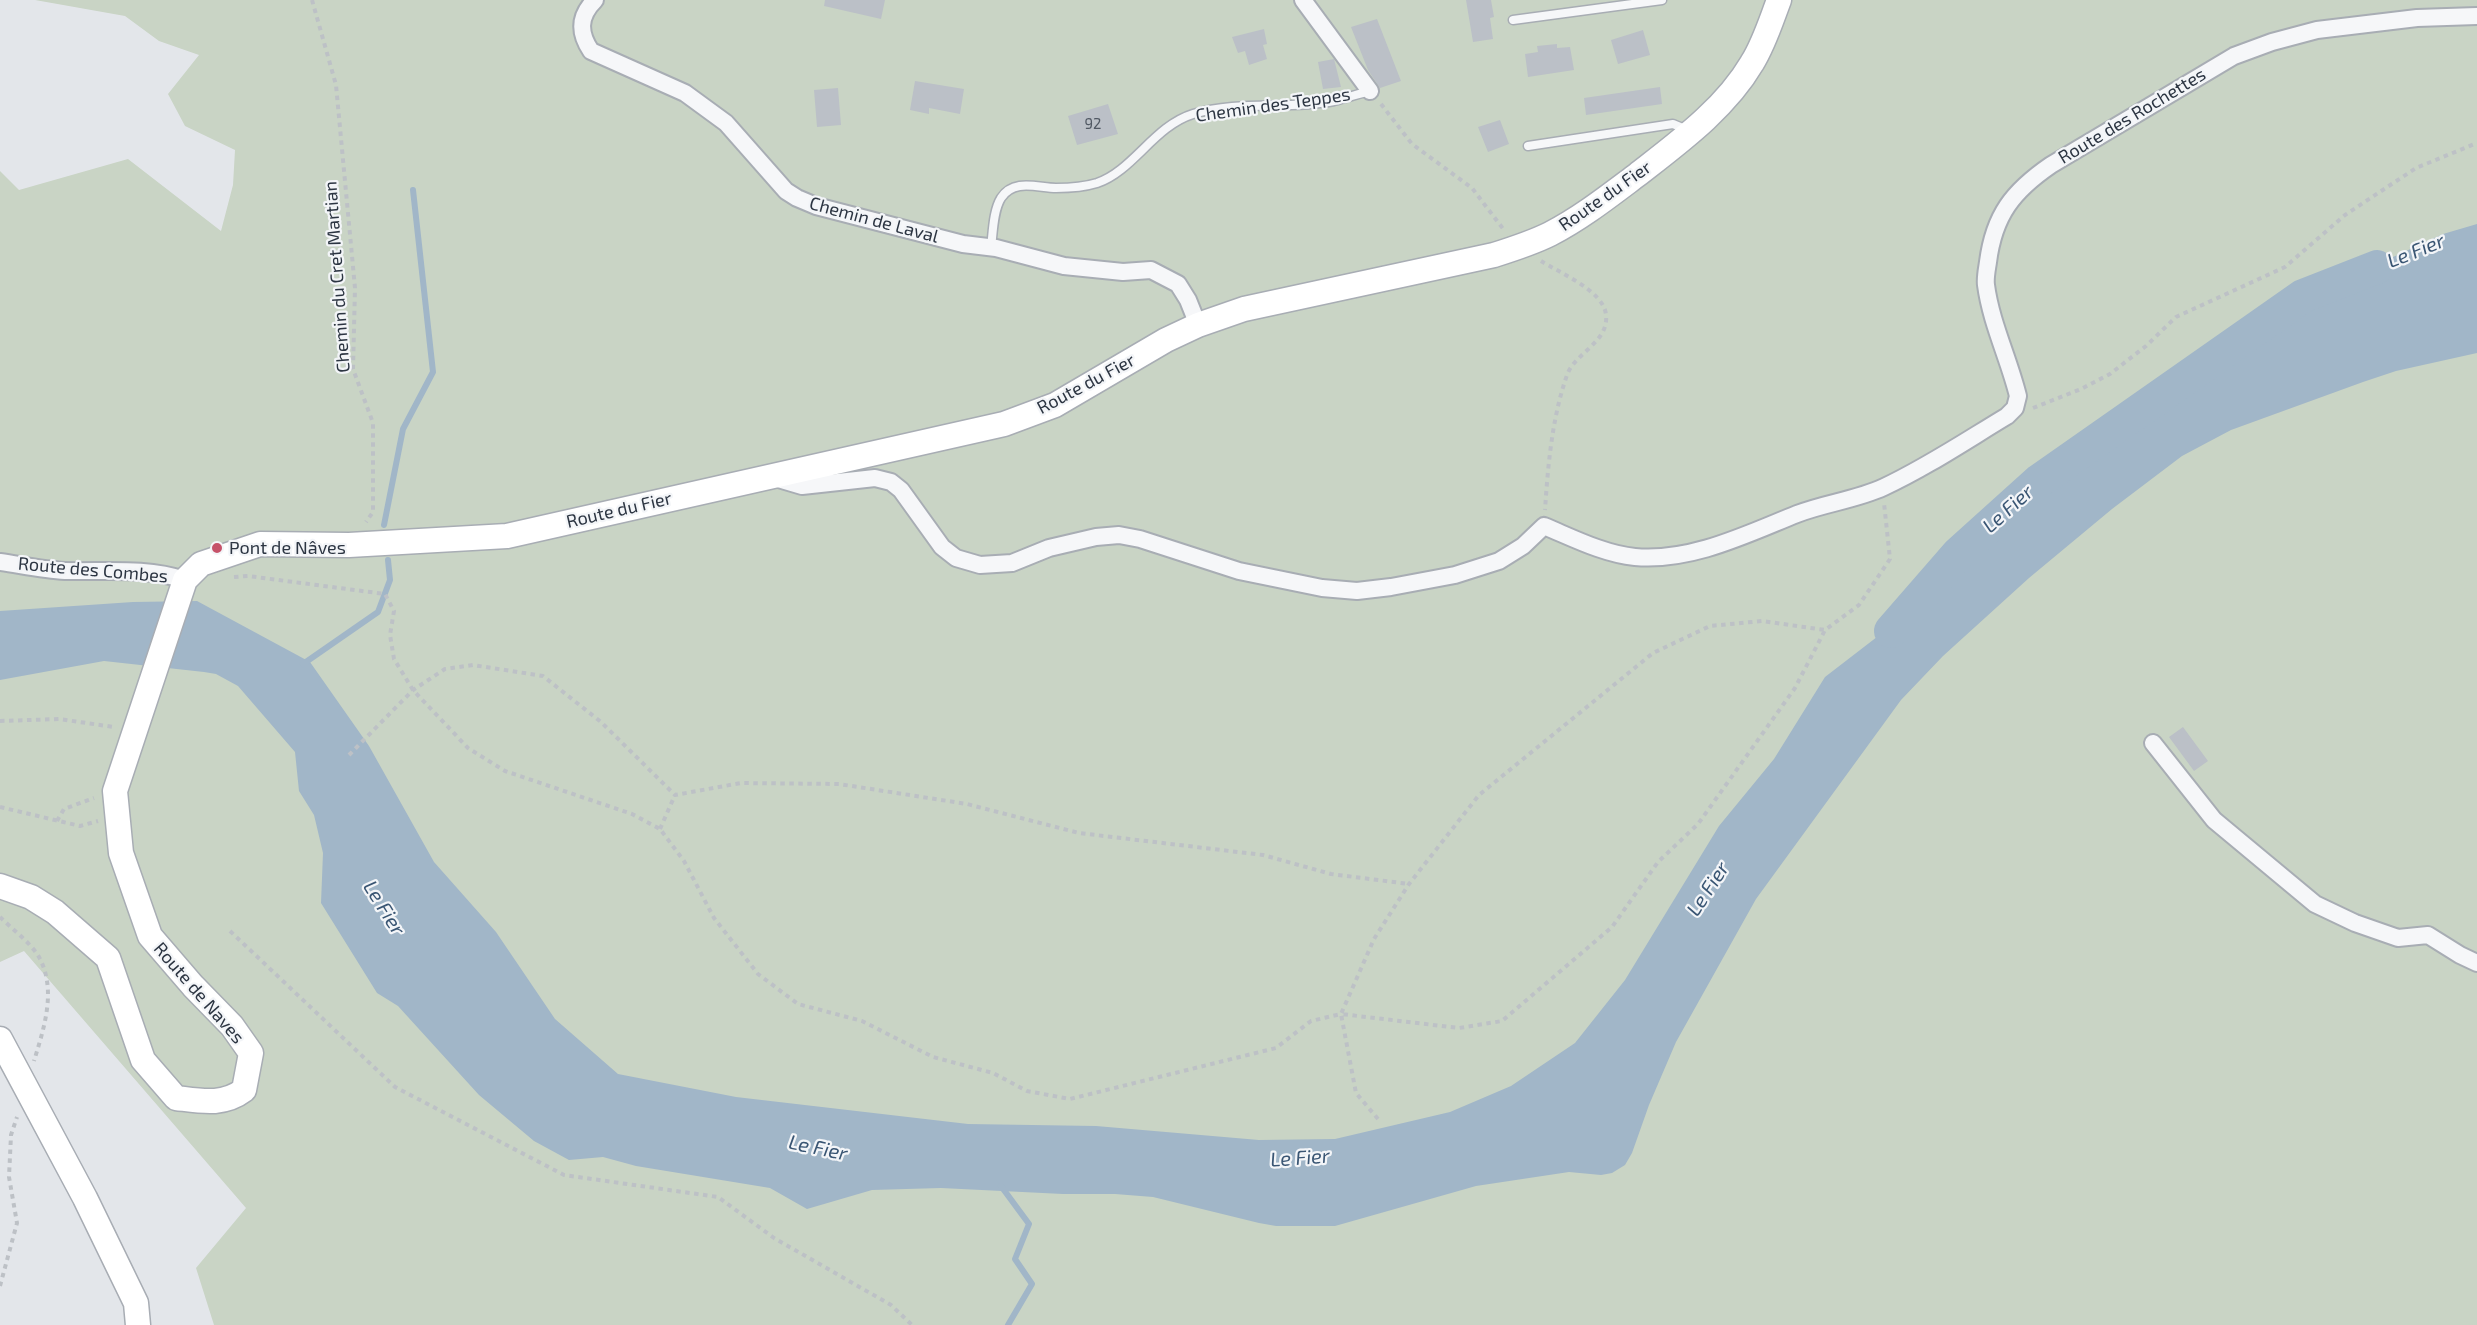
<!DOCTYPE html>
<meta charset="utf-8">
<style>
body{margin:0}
canvas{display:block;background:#e3e6ea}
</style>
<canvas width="2477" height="1325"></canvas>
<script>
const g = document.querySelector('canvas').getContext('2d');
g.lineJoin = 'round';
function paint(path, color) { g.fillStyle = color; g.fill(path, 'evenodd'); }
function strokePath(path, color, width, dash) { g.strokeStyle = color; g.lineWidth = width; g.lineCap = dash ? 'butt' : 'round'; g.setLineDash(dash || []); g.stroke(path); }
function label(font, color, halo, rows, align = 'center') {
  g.font = font + ' "Exo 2",sans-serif'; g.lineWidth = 4.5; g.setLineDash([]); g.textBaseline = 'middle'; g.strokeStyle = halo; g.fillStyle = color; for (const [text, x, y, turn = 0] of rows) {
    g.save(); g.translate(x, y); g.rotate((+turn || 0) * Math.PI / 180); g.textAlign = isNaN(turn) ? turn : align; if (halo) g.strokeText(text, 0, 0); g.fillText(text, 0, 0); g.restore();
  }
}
paint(new Path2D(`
 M35,0H2477V1325H214L196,1268L246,1208L24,951L0,962V171L19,190L128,159L221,231L233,185L235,150L185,126L168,94L199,55L159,41L125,16Z`), '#c9d4c5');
paint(new Path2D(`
 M2477,224V353L2396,371L2363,382L2231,430L2182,456L2112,509L2029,578L1943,656L1901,700L1756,899L1676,1042L1649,1105L1632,1153L1625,1165L1612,1173L1601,1175L1569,1172L1476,1186L1335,1226H1276L1259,1223L1153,1197L1115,1194H1063L941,1188L872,1190L807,1209L770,1188L636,1166L603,1157L569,1160L534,1141L479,1095L398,1006L377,993L321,903L323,853L314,815L299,791L295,752L238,686L216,674L204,672L104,661L0,680V611L133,602L197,601L310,662L369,746L434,862L496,932L555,1019L618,1074L736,1097L968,1124L1096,1126L1259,1140L1335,1139L1450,1112L1511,1086L1575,1043L1625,980L1719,826L1774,759L1825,677L1899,620L1959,556L2040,483L2155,411L2304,298L2443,234Z`), '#a1b6c8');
strokePath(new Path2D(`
 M384,525L403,429L433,372L413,190
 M303,664L378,612L390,580L388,560
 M1001,1186L1029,1224L1015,1259L1032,1284L1008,1325`), '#a1b6c8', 6);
strokePath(new Path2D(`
 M1891,631L1958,554L2039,481L2303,296L2377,267`), '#a1b6c8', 34);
paint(new Path2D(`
 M825,0H885L881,19L824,6Z
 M1466,0H1491L1494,17L1490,18L1493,39L1473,42Z
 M1377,19L1401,81L1380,88L1368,70L1351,27Z
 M1264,29L1267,44L1263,45L1267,59L1249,65L1245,51L1238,53L1232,37Z
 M1643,30L1650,55L1618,64L1611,40Z
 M1557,44V48L1570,47L1574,70L1528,77L1525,54L1538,52L1537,46Z
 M1334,59L1341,87L1323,89L1318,62Z
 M915,81L964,89L960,114L929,108V114L910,110Z
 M1660,87L1662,104L1586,115L1584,98Z
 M838,88L841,125L817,127L814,90Z
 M1108,104L1118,134L1077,145L1068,116Z
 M1500,120L1509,144L1488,152L1478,127Z
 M2183,727L2208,761L2194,771L2169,737Z`), '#bbc0c7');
const service = new Path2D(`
 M1513,20L1662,0
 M1528,146L1673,124L1690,131
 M991,247C993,233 993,211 1001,198C1014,178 1038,188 1056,188C1070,188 1084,187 1097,183C1133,171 1154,126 1193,114C1239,100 1288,110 1334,101C1346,98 1358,94 1370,91`);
const minor = new Path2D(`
 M595,0C578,17 579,33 591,51L685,93L726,123L786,191L797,198L816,206L963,244L996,248L1064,266L1123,272L1151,270L1178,284L1188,300L1198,325
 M1303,0L1370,91
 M775,478L802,486L875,478L891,482L901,490L942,547L956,558L980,565L1012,563L1049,548L1096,537L1119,535L1140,539L1239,571L1322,588L1357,591L1391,587L1455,575L1499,561L1523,546L1544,526C1573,538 1604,554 1635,557C1691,562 1747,534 1797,514C1825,503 1856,500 1884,487C1927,467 1967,440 2007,416L2015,408L2018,396C2009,359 1991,323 1986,285C1985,278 1987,269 1988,262C1994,215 2013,191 2051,165L2234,56L2272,42L2317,30L2417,18L2477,16
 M0,562C21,565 43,570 65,571C105,572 146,567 185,580
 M2153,743L2214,820L2315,904L2355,923L2398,938L2428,935L2460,955L2477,963`);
const secondary = new Path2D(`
 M0,886L31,897L55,912L108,958L143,1060L176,1098C201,1101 223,1106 244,1090L251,1053L232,1026L193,986L150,936L121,853L115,791L185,580L201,564L260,544L349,545L507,536L1004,424L1055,405L1166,340L1198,325L1244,309L1494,255C1513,249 1532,243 1550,234C1581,218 1609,196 1637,175C1678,143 1725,109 1752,63C1764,44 1771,21 1779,0
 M0,1039L85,1198L136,1303L138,1325`);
strokePath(service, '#a8adb4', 11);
strokePath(minor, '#a8adb4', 20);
strokePath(secondary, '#a8adb4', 27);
strokePath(new Path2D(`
 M312,0L336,85L355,288L353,369L373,423V512L366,522
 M1381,104L1412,144L1472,188L1504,230
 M1541,261C1560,273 1604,291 1606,315C1609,342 1575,353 1567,375C1552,418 1548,465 1545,510
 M2033,408L2081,389L2110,374L2146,346L2176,317L2285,267L2345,215L2416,168L2477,143
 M234,577L248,576L385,594L394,611L390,635L394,659L413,690L468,748L505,771L632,814L660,829L684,861L714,918L758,974L798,1004L862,1021L933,1057L993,1073L1027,1091L1070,1099L1276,1048L1311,1021L1341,1014L1374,939L1409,884L1479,795L1653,653L1710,626L1762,621L1825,630L1859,605L1890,559L1884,503
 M0,721L59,719L114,727
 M349,755L413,690L445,669L473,665L543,676L601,722L675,795L741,783L839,784L967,804L1079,833L1263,855L1331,874L1409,884
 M0,807L80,826L98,821
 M57,821L64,809L94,798
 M660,829L675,795
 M0,917C12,929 30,942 39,957C57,990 44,1028 34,1061
 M230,931L395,1087L564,1175L718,1197L774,1238L891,1305L912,1325
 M1378,1119L1356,1093L1341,1014L1459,1028L1502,1021L1612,927L1658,862L1698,824L1795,688L1825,630
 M0,1286L17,1223L9,1177L11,1135L17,1117`), '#bdc1c6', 4, [4.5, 4.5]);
strokePath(service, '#f6f7f9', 8);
strokePath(minor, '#f6f7f9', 16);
strokePath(secondary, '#fff', 24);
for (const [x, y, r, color] of [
 [217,548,6,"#c65269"]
]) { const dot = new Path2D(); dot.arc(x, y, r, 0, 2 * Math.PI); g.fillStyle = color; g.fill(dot); strokePath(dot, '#f3f5f8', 2); }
label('15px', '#505863', null, [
 ["92",1093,124]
]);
label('18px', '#2c3542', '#f3f5f8', [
 ["Chemin des Teppes",1273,105,-8],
 ["Route des Rochettes",2132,116,-31],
 ["Route du Fier",1605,196,-35],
 ["Chemin de Laval",874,220,15],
 ["Chemin du Cret Martian",337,277,-94],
 ["Route du Fier",1086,384,-28],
 ["Route du Fier",619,510,-13],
 ["Route des Combes",93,570,5],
 ["Route de Naves",199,993,49]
]);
label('18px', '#2c3542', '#f3f5f8', [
 ["Pont de Nâves",229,548]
], 'left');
label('italic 20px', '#395573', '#f3f5f8', [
 ["Le Fier",2416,251,-22],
 ["Le Fier",2008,509,-42],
 ["Le Fier",1708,889,-57],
 ["Le Fier",384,908,58],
 ["Le Fier",818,1148,12],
 ["Le Fier",1300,1158,-4]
]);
</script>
